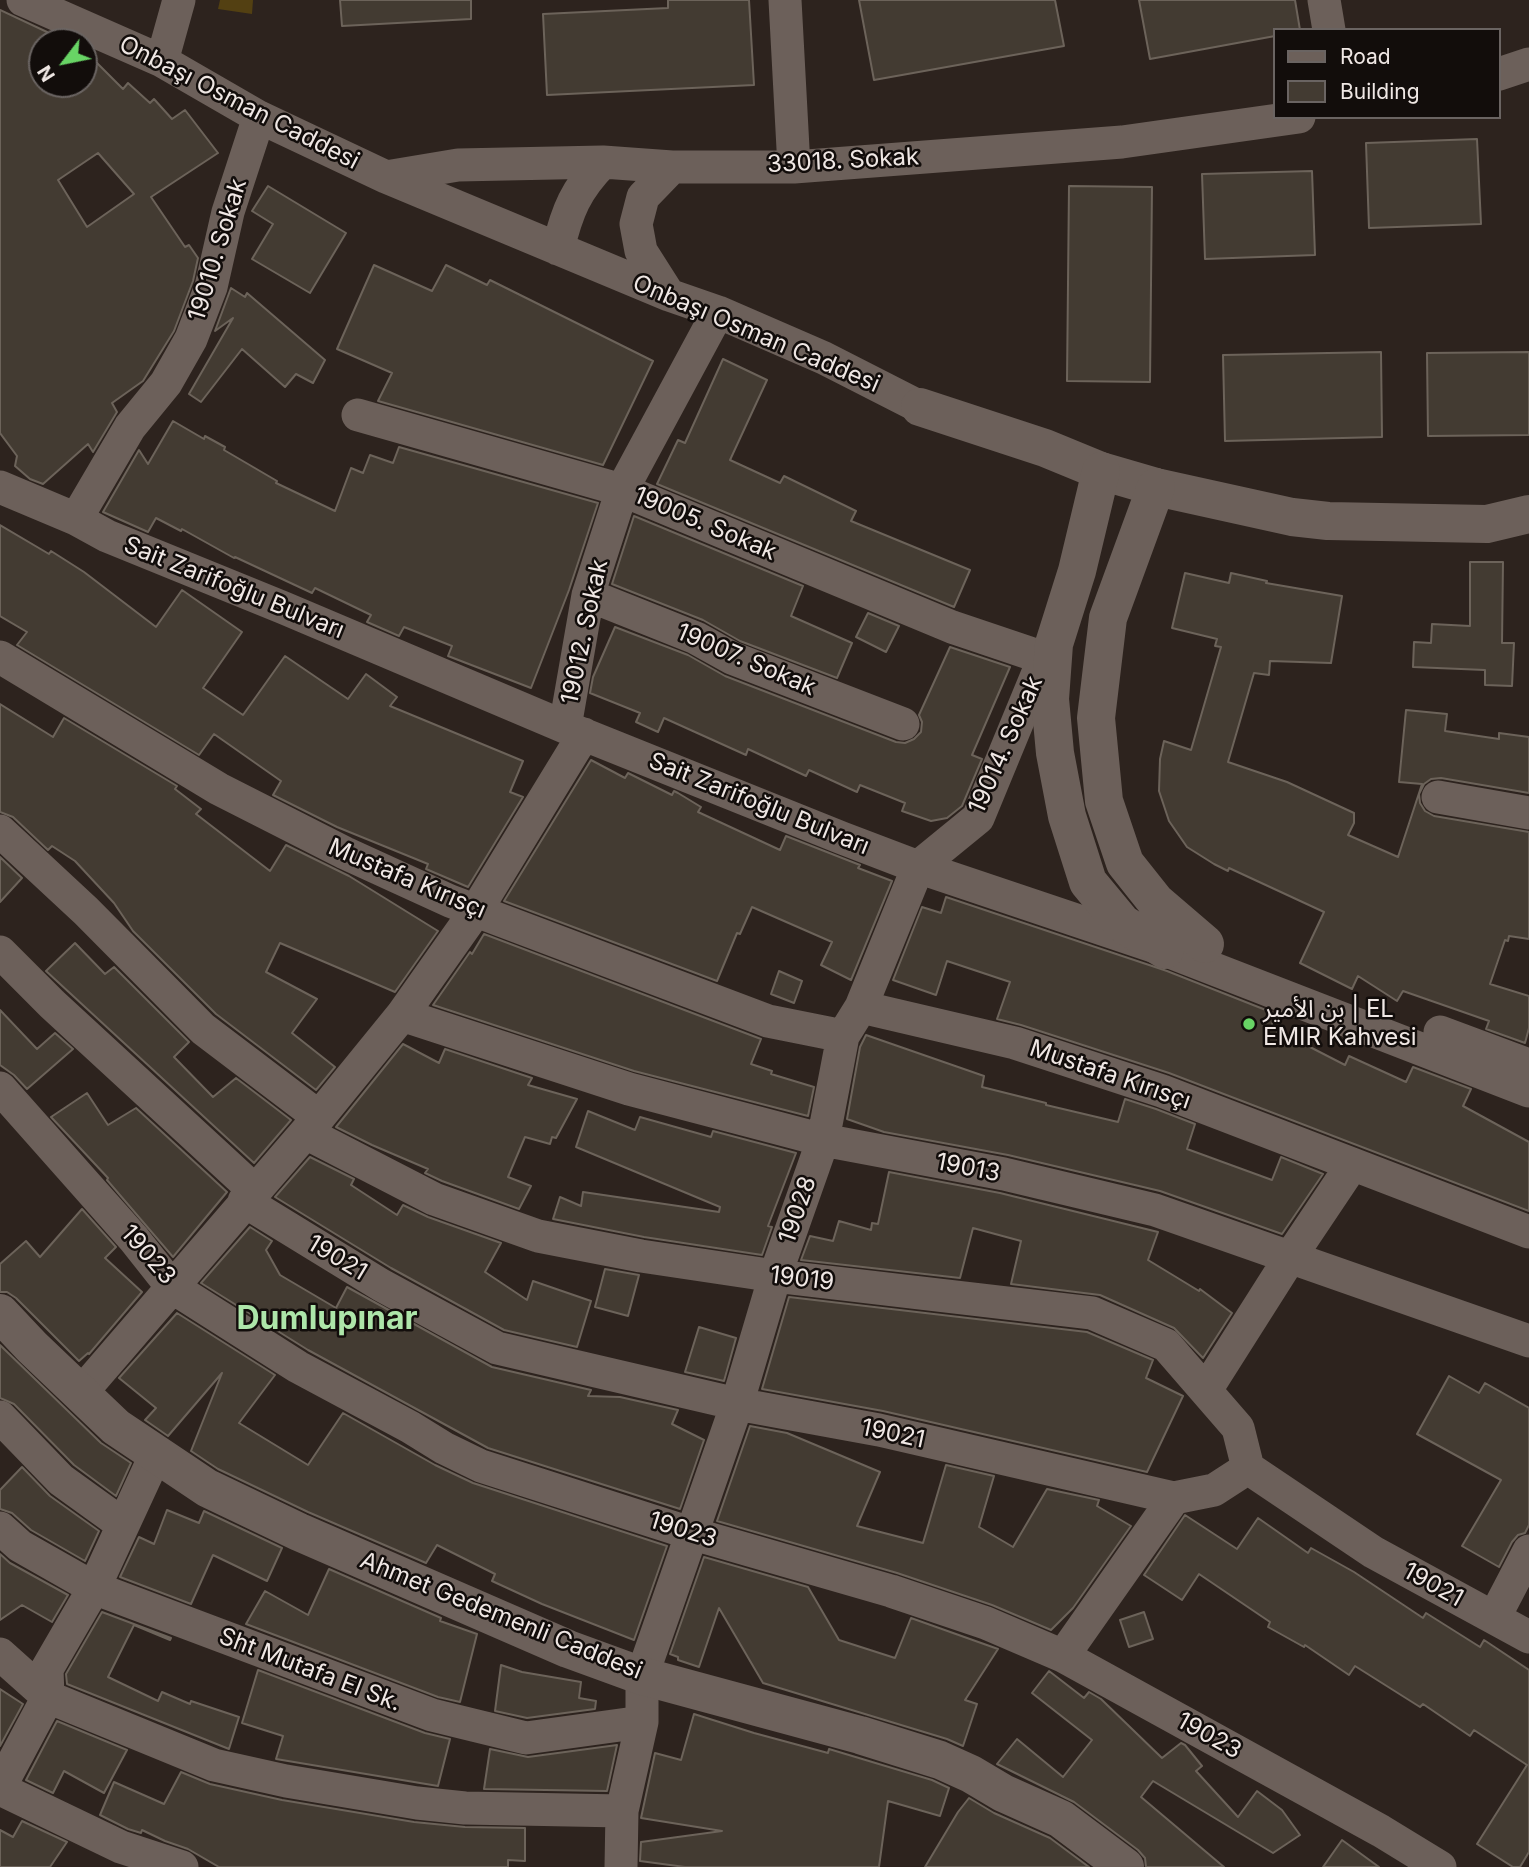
<!DOCTYPE html>
<meta charset="utf-8">
<style>
body{margin:0}
#map{position:relative;width:1529px;height:1867px;overflow:hidden;background:#2d231e;font-family:Inter,sans-serif}
canvas{display:block}
.legend{position:absolute;left:1273px;top:28px;width:228px;height:91px;box-sizing:border-box;background:#120d0b;border:2px solid #6a6462;margin:0;padding:9px 12px;list-style:none;font-size:21px;color:#efe7e4}
.legend li{display:flex;align-items:center;gap:14px;height:35px}
.legend b{width:35px;border:2px solid #6a6462}
.north{position:absolute;left:28px;top:28px;width:70px;height:70px;box-sizing:border-box;background:#120d0b;border:2px solid #6a6462;border-radius:50%;rotate:238deg;font-size:19px;font-weight:700;line-height:28px;text-align:center;color:#efe7e4}
.north::after{content:'';display:block;margin:auto;width:24px;height:32px;background:#68d465;clip-path:polygon(50% 0,100% 100%,50% 72%,0 100%)}
</style>
<div id="map">
<canvas width="1529" height="1867"></canvas>
<ul class="legend">
<li><b style="height:9px;background:#6c605a"></b>Road</li>
<li><b style="height:19px;background:#433b32"></b>Building</li>
</ul>
<div class="north">N</div>
</div>
<script>
const g = document.querySelector('canvas').getContext('2d');
g.lineJoin = 'round';
function paint(path, color) { g.fillStyle = color; g.fill(path, 'evenodd'); }
function strokePath(path, color, width, dash) { g.strokeStyle = color; g.lineWidth = width; g.lineCap = dash ? 'butt' : 'round'; g.setLineDash(dash || []); g.stroke(path); }
function label(font, color, halo, rows, align = 'center') {
  g.font = font + ' Inter,"Noto Sans Arabic",sans-serif'; g.lineWidth = 5; g.setLineDash([]); g.textBaseline = 'middle'; g.strokeStyle = halo; g.fillStyle = color; for (const [text, x, y, turn = 0] of rows) {
    g.save(); g.translate(x, y); g.rotate((+turn || 0) * Math.PI / 180); g.textAlign = isNaN(turn) ? turn : align; if (halo) g.strokeText(text, 0, 0); g.fillText(text, 0, 0); g.restore();
  }
}
paint(new Path2D(`
 M220,0H253L252,14L218,9Z`), '#534012');
const building = new Path2D(`
 M340,0H471V19L342,26Z
 M668,0H749L754,85L547,95L543,14L668,8Z
 M859,0H1055L1064,46L874,80Z
 M1139,0H1295L1300,30H1275V36L1150,59Z
 M0,10L47,32L58,42H42V84H84V50L123,89L128,83L150,103L154,99L172,119L185,110L218,153L151,197L185,247L189,245L198,258L193,281L174,331L143,381L112,403L117,412L93,452L88,444L43,484L30,479L15,466L17,456L0,433ZM98,153L134,194L87,227L58,180Z
 M1477,139L1481,224L1369,228L1366,143Z
 M1312,171L1315,255L1205,259L1202,174Z
 M268,186L346,233L310,293L252,259L273,224L252,211Z
 M1069,186L1152,187L1150,382L1067,381Z
 M374,265L432,291L446,265L487,285L490,280L653,361L603,465L378,401L392,373L337,349Z
 M231,288L245,297L247,293L325,360L313,383L296,374L285,387L242,349L201,402L189,394L233,318L215,331Z
 M1381,352L1382,437L1225,441L1223,355Z
 M1529,352V435L1428,436L1427,353Z
 M723,359L767,380L730,460L780,483L784,476L856,511L851,521L970,570L954,607L657,484L678,440L685,443Z
 M173,421L204,439L205,436L225,447L224,450L277,481L276,483L335,511L351,468L363,473L370,455L393,463L399,447L598,503L569,590L531,688L448,656L452,646L404,627L399,636L367,622L371,615L315,588L312,593L235,557L234,558L182,529L181,531L156,518L148,532L103,512L139,450L148,464Z
 M634,516L803,586L791,616L852,643L837,678L740,641L703,620L612,584Z
 M0,525L49,554L51,551L84,572L156,627L182,590L242,632L203,688L243,715L285,656L348,699L366,674L397,697L390,706L523,761L510,792L523,797L468,887L426,869L428,864L337,827L273,795L281,781L214,734L199,755L17,645L27,632L0,616Z
 M1470,562H1503L1502,643H1514L1512,686L1485,685V670L1413,667L1414,642L1431,643L1432,624L1470,626Z
 M1185,573L1229,583L1231,573L1267,581L1266,583L1342,596L1331,663L1270,661L1269,675L1254,673L1228,762L1287,782L1354,813V823L1348,835L1398,857L1422,784L1399,782L1406,710L1447,714L1445,731L1499,739V733L1529,737V793L1441,778L1431,779L1424,784L1419,794L1420,803L1425,811L1434,816L1529,832V939L1509,936L1508,941L1505,940L1490,984L1529,996V1028L1525,1043L1486,1029L1489,1021L1403,991L1397,1001L1358,976L1352,989L1300,963L1324,912L1229,868L1228,871L1214,864L1187,847L1169,821L1159,791L1160,759L1164,741L1191,750L1221,647L1215,646L1217,639L1172,628Z
 M868,613L899,626L886,652L856,637Z
 M615,627L688,655L725,676L896,742L905,743L914,739L921,732L922,722L919,715L950,647L1010,667L972,755L982,759L962,806L947,818L931,821L902,811L905,803L860,785L857,792L809,770L806,776L748,749L746,755L664,718L658,732L636,722L640,713L590,693L593,677Z
 M0,704L53,737L64,718L177,786L175,789L201,809L196,814L270,871L286,845L349,876L438,931L395,992L280,943L266,972L317,999L292,1033L335,1067L316,1090L216,1014L133,931L114,903L75,861L52,846L48,850L13,817L0,812Z
 M591,760L625,778L628,773L672,795L674,791L678,793L701,807L698,812L780,850L786,836L860,865L858,868L892,881L851,980L821,965L832,942L752,907L740,934L737,933L717,981L504,901Z
 M0,857L22,878L0,902Z
 M946,897L1167,971L1276,1014L1271,1027L1345,1065L1349,1056L1406,1082L1413,1067L1471,1089L1463,1106L1529,1142V1211L1169,1073L1021,1025L997,1019L1010,982L947,961L936,995L893,980L922,907L941,913Z
 M484,934L761,1039L751,1064L772,1071L771,1074L814,1087L808,1116L634,1071L433,1005L470,952L472,954Z
 M75,943L105,974L114,967L189,1042L174,1057L213,1097L236,1078L291,1120L254,1163L46,971Z
 M779,971L802,981L794,1003L771,994Z
 M0,1010L37,1049L55,1033L73,1049L27,1089L14,1075L0,1065Z
 M866,1035L984,1076L982,1087L1046,1103V1105L1118,1122L1125,1099L1156,1109L1195,1124L1187,1149L1272,1180L1281,1157L1323,1174L1282,1234L1160,1191L1008,1155L884,1132L847,1119L860,1047Z
 M403,1044L439,1063L445,1049L532,1078L528,1085L577,1099L556,1138L552,1137L550,1144L525,1137L508,1177L531,1186L519,1209L442,1181L425,1173L428,1169L372,1145L336,1127Z
 M87,1093L108,1125L136,1108L227,1192L173,1257L107,1180L108,1178L51,1117Z
 M588,1111L635,1130L640,1117L711,1137L713,1131L796,1153L768,1226L772,1227L762,1255L644,1237L553,1219L560,1197L581,1206L583,1192L719,1212L720,1207L576,1147Z
 M310,1157L354,1179L351,1185L397,1215L403,1205L428,1217L501,1243L485,1272L527,1300L533,1281L591,1301L577,1347L504,1330L391,1268L275,1197Z
 M889,1172L1000,1193L1158,1232L1148,1260L1199,1291L1200,1289L1232,1313L1203,1358L1174,1328L1100,1295L1011,1284L1021,1241L973,1228L960,1278L801,1260L810,1236L833,1241L839,1221L871,1230L872,1223L878,1224Z
 M82,1209L116,1247L105,1258L142,1292L89,1354L88,1353L79,1361L16,1298L7,1292H0V1264L26,1241L40,1257Z
 M250,1227L272,1241L266,1250L280,1275L336,1308L347,1287L492,1367L591,1390L588,1396L620,1397L678,1410L672,1424L704,1440L680,1509L488,1448L308,1350L201,1283Z
 M605,1269L639,1275L628,1316L595,1307Z
 M789,1297L1087,1332L1153,1360L1146,1378L1183,1396L1147,1472L883,1411L762,1389Z
 M177,1313L275,1375L239,1423L308,1465L343,1413L435,1465L473,1483L667,1546L634,1640L542,1604L492,1581L495,1574L437,1545L426,1563L308,1512L218,1469L191,1451L222,1373L168,1436L145,1420L156,1408L119,1378Z
 M699,1327L736,1338L724,1381L685,1372Z
 M0,1345L101,1443L131,1463L116,1496L74,1465L14,1404L0,1398Z
 M1449,1376L1479,1393L1485,1383L1529,1408V1525L1525,1533L1518,1535L1512,1542L1499,1567L1462,1546L1501,1480L1417,1434Z
 M750,1426L787,1433L880,1472L857,1526L923,1543L946,1465L994,1476L979,1527L1013,1547L1047,1489L1099,1500L1097,1506L1131,1526L1073,1608L1051,1630L992,1605L897,1573L717,1521Z
 M22,1467L50,1496L99,1531L85,1561L31,1530L12,1513L0,1509V1490Z
 M167,1510L199,1523L204,1511L282,1548L267,1581L213,1555L191,1604L120,1577L139,1537L154,1544Z
 M1185,1515L1237,1549L1258,1518L1308,1553L1311,1548L1354,1572L1423,1618L1426,1613L1480,1647L1484,1640L1529,1670V1852L1520,1867H1513L1477,1844L1527,1765L1474,1730L1470,1736L1423,1704L1420,1707L1355,1666L1349,1675L1305,1645L1304,1647L1268,1627L1270,1622L1199,1574L1182,1600L1144,1575Z
 M0,1554L10,1563L68,1595L52,1622L22,1605L0,1620Z
 M704,1557L808,1587L839,1640L895,1658L911,1618L998,1649L965,1700L977,1704L963,1746L947,1739L763,1683L719,1608L699,1667L678,1660V1657L670,1654Z
 M329,1569L441,1618L440,1621L477,1634L460,1702L438,1697L246,1624L265,1591L308,1615Z
 M102,1612L171,1638L170,1640L134,1625L108,1677L158,1701L162,1692L190,1704L191,1701L239,1717L229,1749L67,1684L66,1674Z
 M1144,1612L1153,1639L1129,1647L1120,1620Z
 M501,1665L522,1672L581,1682L579,1698L596,1701L595,1709L527,1718L495,1711Z
 M258,1670L425,1733L450,1739L438,1786L276,1759L283,1736L242,1723Z
 M1049,1671L1084,1698L1089,1692L1101,1699L1162,1758L1181,1743L1185,1745L1202,1766L1196,1771L1238,1817L1257,1791L1282,1810L1300,1835L1273,1853L1153,1781L1141,1797L1224,1867H1146L1145,1858L1138,1850L1074,1802L997,1764L1017,1739L1063,1777L1092,1740L1032,1693Z
 M0,1689L23,1704L0,1746Z
 M694,1714L754,1733L828,1753L829,1749L932,1780L949,1788L940,1816L888,1801L879,1867H685L640,1861L641,1842L722,1831L641,1818L655,1753L681,1760Z
 M57,1721L127,1750L104,1793L64,1771L53,1793L26,1780Z
 M617,1745L607,1791L484,1789L490,1749L528,1757Z
 M181,1772L210,1784L282,1800L414,1822L465,1827L525,1828V1861L508,1860V1867H219L188,1849L165,1841L142,1830L141,1833L128,1829L100,1815L114,1782L164,1804Z
 M969,1798L994,1813L1050,1838L1089,1867H925L958,1812Z
 M22,1821L67,1842L50,1867H0V1830L13,1837Z
 M1342,1840L1379,1867H1323Z`);
paint(building, '#433b32');
strokePath(building, '#6c635a', 2);
strokePath(new Path2D(`
 M23,0L162,61L259,117L386,177L669,295L718,312L824,358L920,407
 M785,0L794,167
 M1324,0L1329,30
 M162,61L179,0
 M1499,74L1529,64
 M386,177L458,165L603,162L672,167H794L1122,142L1299,117
 M558,249C567,211 576,189 603,162
 M669,295L641,251L636,224L643,197L672,167
 M358,415L622,490L952,627L1044,658
 M0,487L76,519L107,536L284,608L565,727L842,838L918,867L1165,950L1529,1091
 M76,519L130,427L166,383L191,339L211,287L228,212L259,117
 M588,595L696,638L732,658L903,724
 M0,657L219,789L345,853L450,901L768,1021L843,1036
 M565,727L588,595L622,490L718,312
 M1438,797L1529,813
 M0,831L86,911L203,1029L319,1117
 M918,867L978,818L1044,658L1052,648
 M0,952L52,1004L255,1191
 M861,1007L1015,1043L1162,1091L1529,1232
 M402,1015L629,1089L823,1140L1004,1174L1155,1210L1529,1341
 M1440,1032L1529,1065
 M0,1088L134,1239L172,1287L298,1367L410,1427L444,1448L481,1466L690,1533L891,1591L986,1623L1063,1656L1381,1831L1440,1867
 M304,1135L306,1133L434,1199L538,1236L641,1256L775,1276L1092,1313L1166,1345L1238,1428L1248,1468
 M244,1201L381,1285L497,1348L737,1404L879,1430L1174,1498L1214,1490L1248,1468L1373,1552L1529,1637
 M1206,1390L1291,1256L1352,1165
 M81,1393L319,1117L402,1015L477,909L584,734
 M0,1417L61,1480L122,1524
 M0,1528L20,1546L94,1588L432,1715L526,1738L642,1722
 M1494,1618L1529,1551
 M0,1654L48,1697L214,1765L286,1781L417,1803L465,1808L622,1811
 M1063,1656L1174,1498
 M0,1787L48,1697L47,1669L94,1588L156,1454
 M0,1789L121,1847L182,1867
 M621,1867L622,1811L642,1722V1676L737,1404L775,1276L823,1140L843,1036L861,1007L918,867`), '#6c605a', 33);
strokePath(new Path2D(`
 M920,407L1045,448L1101,471L1156,487L1292,517L1328,521L1487,524L1529,514
 M0,1313L32,1347L116,1427L207,1488L299,1532L568,1649L642,1676L860,1735L940,1760L971,1774L1003,1793L1061,1819L1125,1867`), '#6c605a', 38);
strokePath(new Path2D(`
 M1101,471L1077,571L1054,644L1050,699L1055,753L1067,816L1088,882L1122,923L1165,950
 M1156,487L1108,618L1096,718L1104,801L1125,863L1156,902L1205,944`), '#6c605a', 38);
for (const [x, y, r, color] of [
 [1249,1024,7,"#68d465"]
]) { const dot = new Path2D(); dot.arc(x, y, r, 0, 2 * Math.PI); g.fillStyle = color; g.fill(dot); strokePath(dot, '#120d0b', 2.5); }
label('24px', '#efe7e4', '#120d0b', [
 ["Onbaşı Osman Caddesi",239,103,27],
 ["33018. Sokak",843,161,-3],
 ["19010. Sokak",218,250,-73],
 ["Onbaşı Osman Caddesi",756,334,23],
 ["19005. Sokak",705,524,23],
 ["Sait Zarifoğlu Bulvarı",234,588,22],
 ["19012. Sokak",585,632,-78],
 ["19007. Sokak",746,660,23],
 ["19014. Sokak",1006,745,-66],
 ["Sait Zarifoğlu Bulvarı",759,804,22],
 ["Mustafa Kırısçı",407,879,23],
 ["Mustafa Kırısçı",1110,1075,19],
 ["19013",968,1168,11],
 ["19028",798,1210,-71],
 ["19023",148,1255,49],
 ["19021",337,1258,31],
 ["19019",802,1279,7],
 ["19021",893,1434,12],
 ["19023",683,1530,17],
 ["19021",1433,1585,29],
 ["Ahmet Gedemenli Caddesi",501,1616,22],
 ["Sht Mutafa El Sk.",310,1670,21],
 ["19023",1209,1736,29]
]);
label('24px', '#efe7e4', '#120d0b', [
 ["بن الأمير | EL",1263,1010],
 ["EMIR Kahvesi",1263,1038]
], 'left');
label('bold 32px', '#ade5a9', '#120d0b', [
 ["Dumlupınar",327,1319]
]);
</script>
